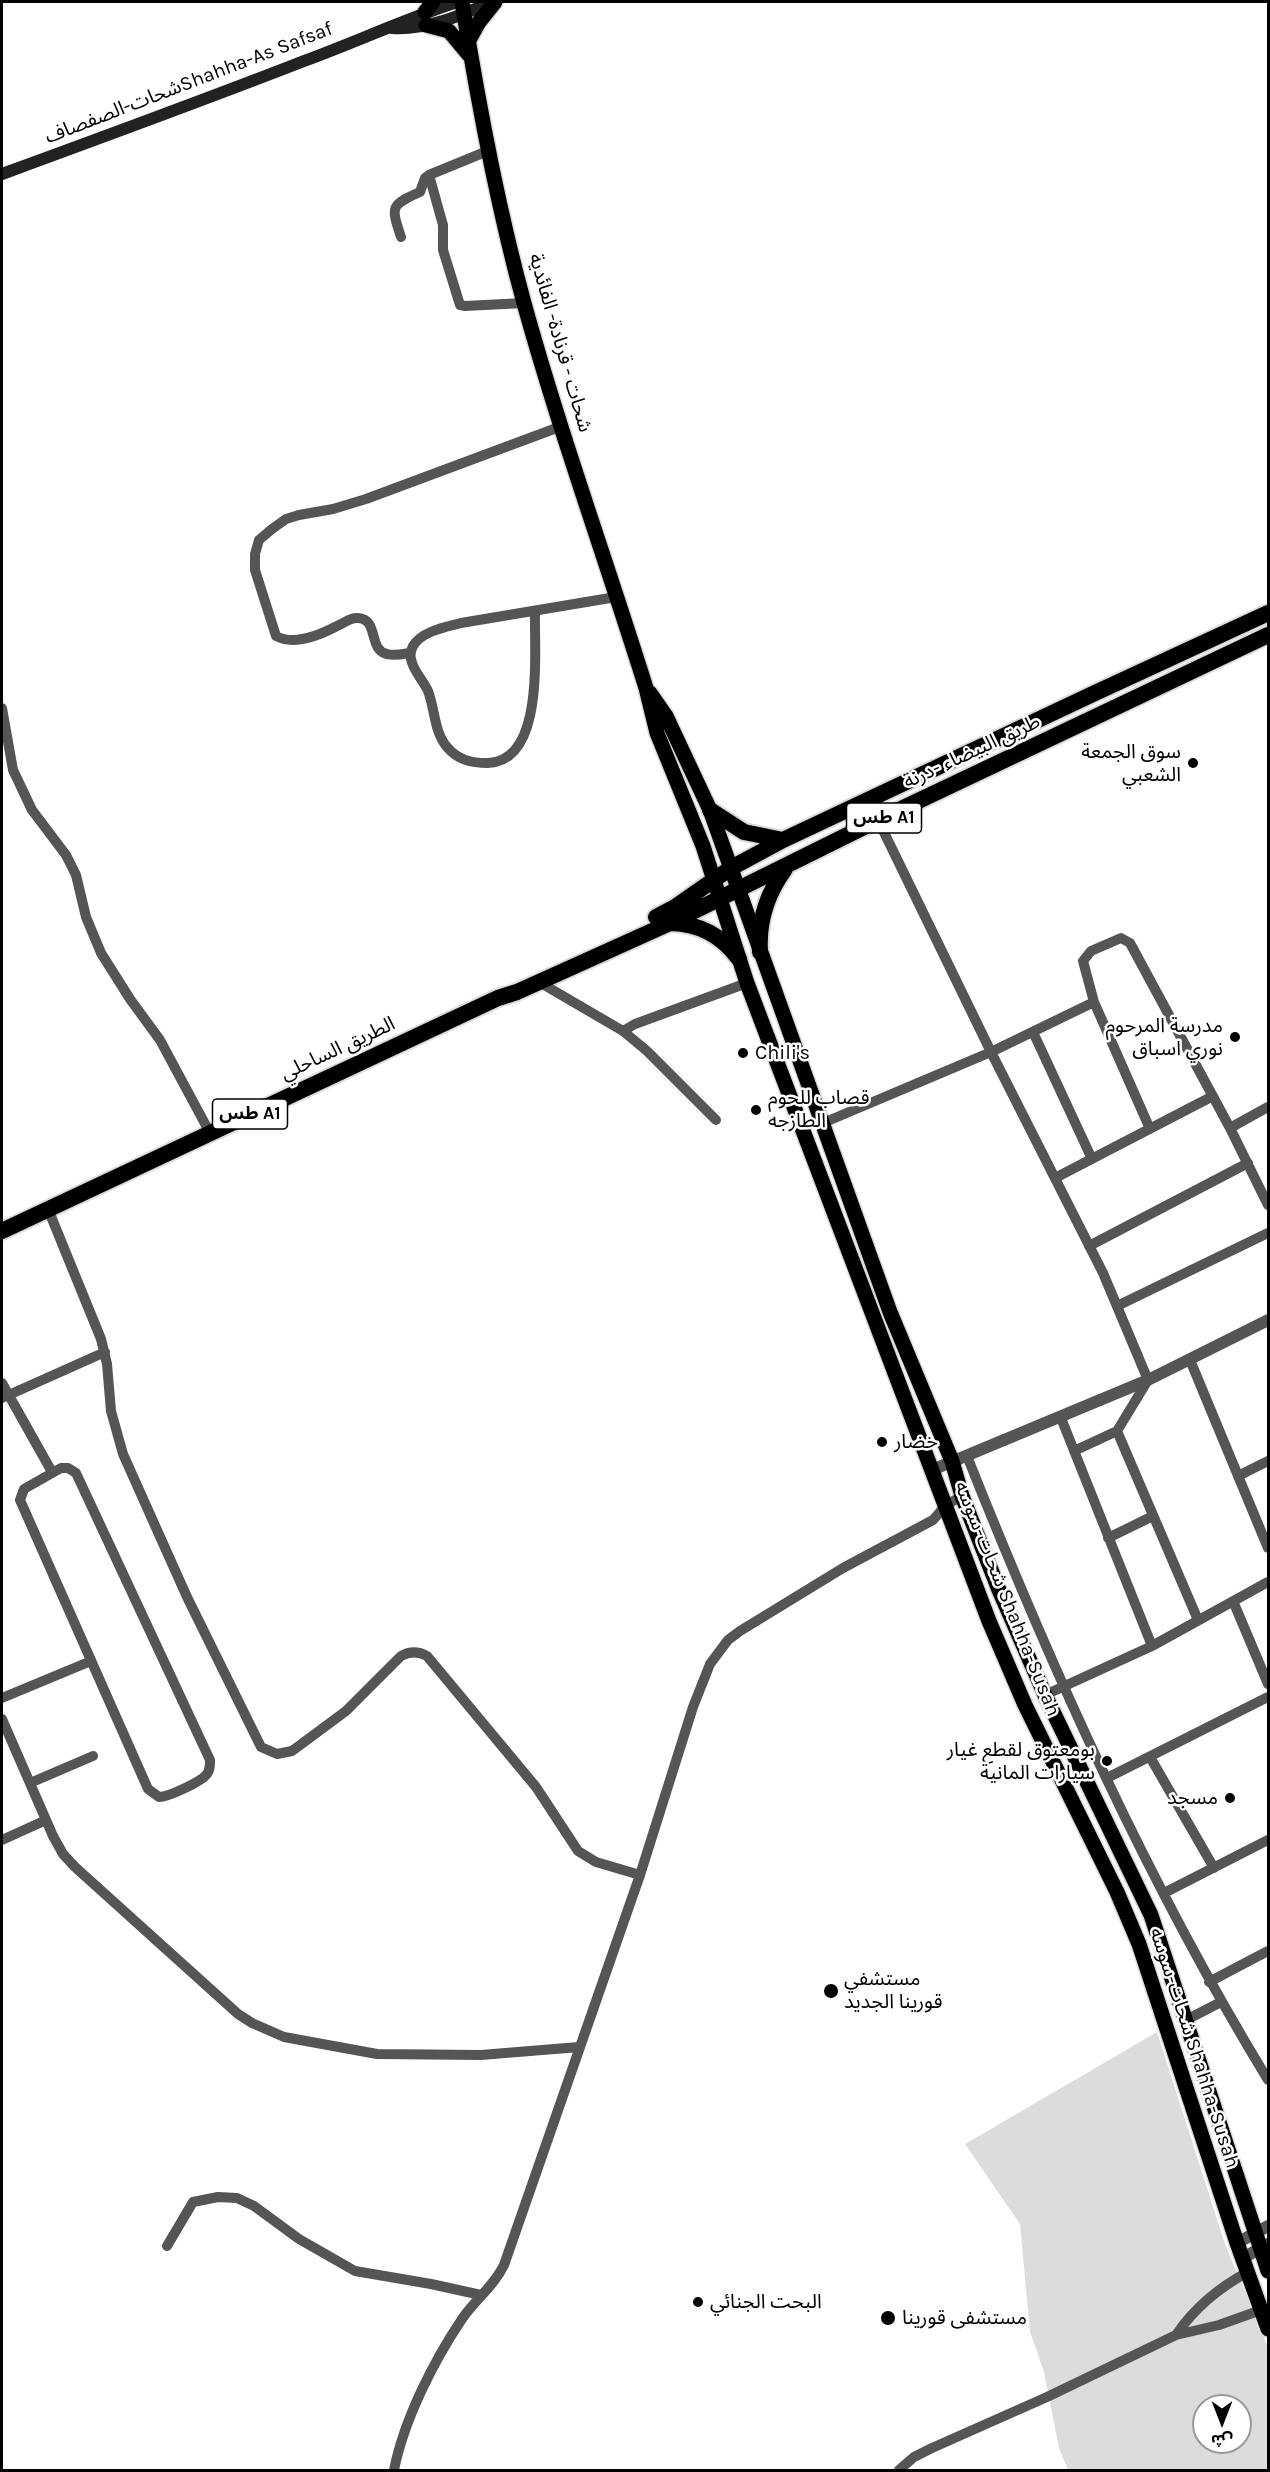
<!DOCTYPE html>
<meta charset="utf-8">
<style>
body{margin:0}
#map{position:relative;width:1270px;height:2472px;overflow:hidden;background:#fff;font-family:Karla,"Noto Sans Arabic",sans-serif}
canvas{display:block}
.frame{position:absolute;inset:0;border:3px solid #000;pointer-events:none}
.north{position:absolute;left:1192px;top:2394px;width:60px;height:60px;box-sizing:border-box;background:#fff;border:2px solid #999;border-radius:50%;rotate:180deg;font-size:16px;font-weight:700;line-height:24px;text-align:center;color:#000}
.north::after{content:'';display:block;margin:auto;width:21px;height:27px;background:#000;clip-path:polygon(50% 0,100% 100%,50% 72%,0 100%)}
</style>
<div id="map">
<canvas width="1270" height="2472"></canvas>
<div class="frame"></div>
<div class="north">ش</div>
</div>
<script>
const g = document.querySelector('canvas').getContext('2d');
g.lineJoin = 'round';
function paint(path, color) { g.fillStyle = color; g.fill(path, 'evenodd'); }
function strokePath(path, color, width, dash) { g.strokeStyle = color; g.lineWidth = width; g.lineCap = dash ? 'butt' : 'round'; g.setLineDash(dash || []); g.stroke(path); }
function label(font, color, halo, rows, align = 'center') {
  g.font = font + ' Karla,"Noto Sans Arabic",sans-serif'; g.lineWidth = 5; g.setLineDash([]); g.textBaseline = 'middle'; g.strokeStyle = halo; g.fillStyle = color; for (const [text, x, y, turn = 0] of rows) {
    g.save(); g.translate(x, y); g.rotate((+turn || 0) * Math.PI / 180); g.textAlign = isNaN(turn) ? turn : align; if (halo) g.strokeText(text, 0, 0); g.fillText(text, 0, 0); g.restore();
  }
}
paint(new Path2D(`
 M1157,2032L1225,2244L1268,2347V2470H1068L1059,2448L1044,2372L1030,2332L1020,2224L965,2144ZM1204,2406H1240V2442H1204Z`), '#dcdcdc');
const primary = new Path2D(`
 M462,2C478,102 497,205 524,303C560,433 606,560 646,688L657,733L703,846L747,983L989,1621L1025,1705L1117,1892L1139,1944L1237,2243L1268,2329
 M425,12L433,2
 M426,25L449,31L469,55
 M468,42L479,22L495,2
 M650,693L666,716L710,810L890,1312L952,1461L962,1496L999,1590L1045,1695L1151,1915L1268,2271`);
const trunk = new Path2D(`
 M710,810L744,832L783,840
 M656,917L675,907L731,868L783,840L1095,693L1268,613
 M671,923C700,924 721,935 739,959
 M760,952C758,921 766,895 785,869
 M2,1231L498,998L517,992L670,923L878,820L1268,635`);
strokePath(primary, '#dbdbdb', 18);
strokePath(trunk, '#dbdbdb', 20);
strokePath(new Path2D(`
 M429,175L443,225V250L460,305L465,306L524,303
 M401,237C391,207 390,205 420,192L425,178L429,175L490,150
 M535,612C534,652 545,761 488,763C471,763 458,760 447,747C434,732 435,709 428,691C423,680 413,671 411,659C410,655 411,650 413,646C422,631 446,627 461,623L616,597
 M410,653C403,654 394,656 387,654C368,650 379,619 358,618C351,617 344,623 337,626C320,635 294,646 276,636L255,570V554L259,540L272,529L286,519L299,515L333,509L366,499L562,426
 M2,708L13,770L32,810L66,855L76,875L86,917L101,953L130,999L160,1040L210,1133
 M878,820L991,1052L1103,1273L1148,1380L1117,1431L1074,1451
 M539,982L623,1031
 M1033,1032L1092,1159
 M716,1120L647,1051L623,1031L635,1024L747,983
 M823,1123L991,1052L1094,1002
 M1230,1128L1268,1107
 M1150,1129L1094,1002L1083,961L1091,951L1121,938L1130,943L1230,1128L1268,1205
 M1055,1178L1213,1096
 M48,1209L101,1339L107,1364L111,1411L123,1454L187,1597L261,1747L277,1754L292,1751L346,1711L401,1656C410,1651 418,1651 427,1656L536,1787L578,1851L596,1862L640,1875
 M1089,1246L1248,1163
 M1117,1306L1268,1233
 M1190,1360L1268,1548
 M2,1383L52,1472
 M2,1398L105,1352
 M1061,1418L1152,1646
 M1117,1431L1198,1620
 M967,1456C1052,1670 1148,1883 1268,2080
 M61,1468H68L76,1473L210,1760C210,1766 210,1770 207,1774C201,1782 168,1797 159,1797L148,1789L20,1500L24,1489Z
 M1238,1476L1268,1461
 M1108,1538L1153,1516
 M1233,1601L1268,1684
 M1045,1695L1152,1646L1268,1582
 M2,1698L91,1661
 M2,1719L53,1836L63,1854L75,1867L238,2014L252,2023L284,2037L377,2054L481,2055L579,2047
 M1150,1757L1214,1868
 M1107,1778L1268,1697
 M30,1783L93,1756
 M2,1840L46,1820
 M1164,1893L1268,1840
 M1209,1982L1268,1951
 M1186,2020L1221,2002
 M167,2246L193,2202L218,2197L237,2198L254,2206L299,2239L355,2271L431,2284L481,2295
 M1176,2335C1195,2307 1218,2288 1248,2272
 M394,2470C404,2420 433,2362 462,2319C475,2300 494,2286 504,2265L640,1875L693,1707L710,1664L728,1640L740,1631L843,1568L933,1520L946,1505L962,1496
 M899,2470L914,2457L932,2448L1047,2397L1176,2335L1219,2325L1261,2310`), '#555', 10);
strokePath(new Path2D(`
 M932,1470L1148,1380L1268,1320
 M1237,2243L1268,2226
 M1243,2258L1268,2244`), '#555', 12);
strokePath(new Path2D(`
 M392,28C427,30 460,16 491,2
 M2,174C103,137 204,100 304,61C356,42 405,19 457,2`), '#222', 12);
strokePath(primary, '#000', 15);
strokePath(trunk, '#000', 16);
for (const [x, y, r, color] of [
 [1193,763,6,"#000"],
 [1235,1037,6,"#000"],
 [743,1053,6,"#000"],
 [756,1110,6,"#000"],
 [882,1442,6,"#000"],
 [1107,1761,6,"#000"],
 [1230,1798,6,"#000"],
 [831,1991,8,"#000"],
 [698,2302,6,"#000"],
 [888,2318,8,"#000"]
]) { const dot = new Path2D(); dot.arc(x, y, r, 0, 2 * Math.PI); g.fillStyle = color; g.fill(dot); strokePath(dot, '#fff', 2); }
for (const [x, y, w] of [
 [884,818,75],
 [250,1114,75]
]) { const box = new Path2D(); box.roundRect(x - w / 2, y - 15, w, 30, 4.5); g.fillStyle = '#fff'; g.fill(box); strokePath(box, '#000', 1.5); }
label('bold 18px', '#000', null, [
 ["طس A1",884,818],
 ["طس A1",250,1114]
]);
label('20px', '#000', '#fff', [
 ["شحات-الصفصافShahha-As Safsaf",189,83,-21],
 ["شحات - قرنادة- الفائدية",560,343,74],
 ["طريق البيضاء -درنة",972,752,-25],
 ["الطريق الساحلي",338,1049,-25],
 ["شحات-سوسه Shahha-Susah",1007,1599,68],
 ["شحات-سوسه Shahha-Susah",1194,2048,72]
]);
label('20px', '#000', '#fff', [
 ["سوق الجمعة",1181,752,"right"],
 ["الشعبي",1181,775,"right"],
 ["مدرسة المرحوم",1223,1026,"right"],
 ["نوري اسباق",1223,1049,"right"],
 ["Chili's",755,1053],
 ["قصاب للحوم",768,1098],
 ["الطازجه",768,1121],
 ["خضار",894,1442],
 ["بومعتوق لقطع غيار",1095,1750,"right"],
 ["سيارات المانية",1095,1773,"right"],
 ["مسجد",1218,1798,"right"],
 ["مستشفي",844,1979],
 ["قورينا الجديد",844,2002],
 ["البحت الجنائي",710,2302],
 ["مستشفى قورينا",902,2318]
], 'left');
</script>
